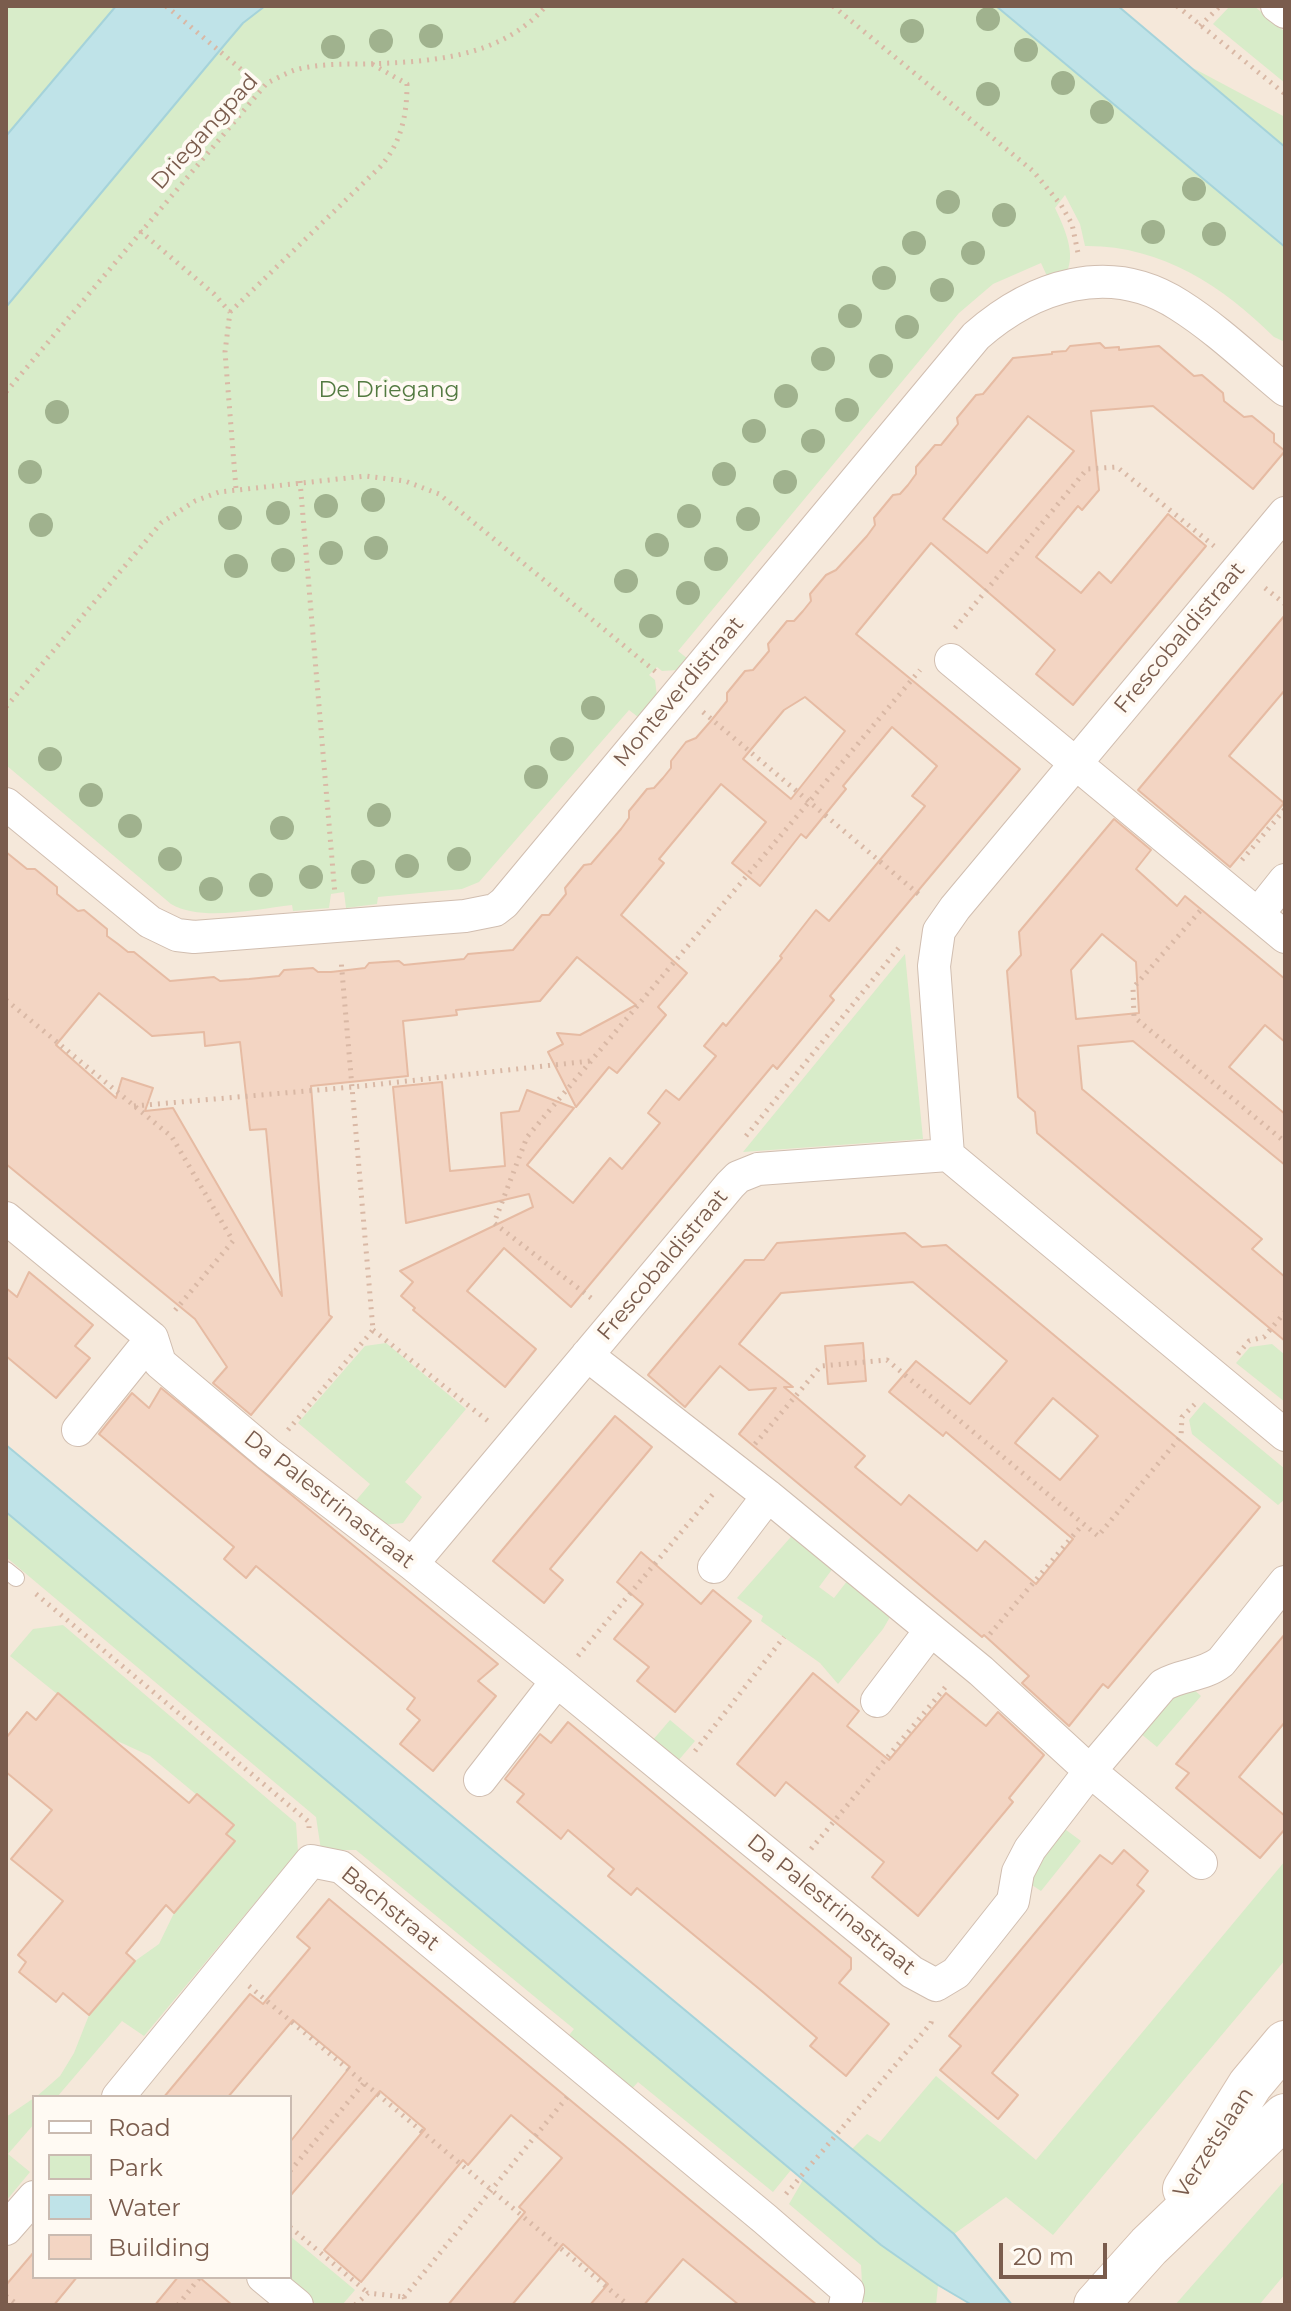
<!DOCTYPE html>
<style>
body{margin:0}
#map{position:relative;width:1291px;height:2311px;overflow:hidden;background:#fdf6ec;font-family:Montserrat,sans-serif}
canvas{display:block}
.frame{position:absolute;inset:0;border:8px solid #7a5c4d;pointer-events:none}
.legend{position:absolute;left:32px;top:2095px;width:260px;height:184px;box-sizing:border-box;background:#fffaf3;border:2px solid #cabbb1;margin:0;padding:10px 14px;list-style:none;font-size:24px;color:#7a5c4d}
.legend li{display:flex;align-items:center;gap:16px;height:40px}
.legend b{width:40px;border:2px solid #cabbb1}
.scale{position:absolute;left:999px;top:2243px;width:108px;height:36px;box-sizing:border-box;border:4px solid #7a5c4d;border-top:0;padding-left:10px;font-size:24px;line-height:28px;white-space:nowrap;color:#7a5c4d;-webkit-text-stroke:6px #fffaf3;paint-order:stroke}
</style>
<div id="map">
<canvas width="1291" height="2311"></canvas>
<div class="frame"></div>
<ul class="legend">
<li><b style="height:10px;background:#fff"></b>Road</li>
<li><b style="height:22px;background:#d8ecc9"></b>Park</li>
<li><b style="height:22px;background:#bfe3e8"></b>Water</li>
<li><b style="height:22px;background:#f3d5c3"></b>Building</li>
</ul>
<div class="scale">20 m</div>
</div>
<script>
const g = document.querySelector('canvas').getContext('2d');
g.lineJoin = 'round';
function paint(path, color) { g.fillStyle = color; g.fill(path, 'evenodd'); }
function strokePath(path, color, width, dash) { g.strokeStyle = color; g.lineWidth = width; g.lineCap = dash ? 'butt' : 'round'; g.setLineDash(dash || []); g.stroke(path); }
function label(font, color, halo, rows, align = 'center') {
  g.font = font + ' Montserrat,sans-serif'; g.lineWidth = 8; g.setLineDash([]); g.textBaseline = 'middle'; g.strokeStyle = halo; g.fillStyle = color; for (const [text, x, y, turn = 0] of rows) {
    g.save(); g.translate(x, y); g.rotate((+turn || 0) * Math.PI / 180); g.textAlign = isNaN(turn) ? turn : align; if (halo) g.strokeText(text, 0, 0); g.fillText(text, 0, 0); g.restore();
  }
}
paint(new Path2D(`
 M6,6H1285V2305H6ZM34,2097H290V2277H34Z`), '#f5e8da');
paint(new Path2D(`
 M6,6H1056L1131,119L1285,247V342L1274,337C1223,286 1160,245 1085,246L1080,224L1065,195L1055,208C1063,225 1075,250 1068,269L1047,276L1041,263L993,284L959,313L678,651L688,659L678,670L662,671L657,667L649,675L655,680L657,696L638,717L629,710L479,882L462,889L378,897L377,904L346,908L344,892L331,894L329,908L293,911L292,905C257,909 202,922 171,904L6,765Z
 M1230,6H1254L1285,32V83L1213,24Z
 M1193,68L1285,117V147Z
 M905,954L923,1139L743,1152Z
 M386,1343L466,1409L405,1482L422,1497L403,1523L383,1525L353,1504L370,1484L298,1423L365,1346Z
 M1272,1344L1285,1355V1402L1236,1363L1250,1347Z
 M1204,1402L1285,1469V1499L1278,1505L1192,1434L1189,1420Z
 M6,1512L795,2165L773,2192L638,2082L629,2092L566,2039L574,2029L356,1850H321L316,1817L6,1557Z
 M797,1530L836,1564L819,1587L834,1598L851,1576L886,1606L890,1617L883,1629L838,1684L820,1663L761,1621L763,1616L737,1598Z
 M63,1625L296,1823L298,1851L144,2036L122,2021L57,2097H36L60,2076L74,2053L89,2015L135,1961L159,1944L174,1913L234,1841L226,1834L233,1825L150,1756L113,1739L10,1656L33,1629Z
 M1192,1688L1201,1696L1157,1747L1140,1733L1178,1689Z
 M670,1720L695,1741L677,1762L652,1741Z
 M1062,1827L1081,1841L1041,1891L1032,1885L1029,1877L1062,1833Z
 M1285,1861V1960L1053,2235L1006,2197L954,2234L852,2149L867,2134L880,2142L936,2076L1036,2160Z
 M34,2098V2124L8,2154L30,2172L6,2201V2117Z
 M803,2180L881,2245L938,2285L936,2305L863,2302L861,2265L789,2204Z
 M1285,2180V2274L1259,2305H1175Z
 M290,2236L355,2290L342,2305H317L284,2277H290Z`), '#d8ecc9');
const water = new Path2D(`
 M116,6H265L243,23L226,43L6,307V136Z
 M996,6H1118L1285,147V247Z
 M6,1445L954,2234L1012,2305H972L938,2285L881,2245L6,1512Z`);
paint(water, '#bfe3e8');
strokePath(water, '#a5d3da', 2);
const building = new Path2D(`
 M1100,343L1105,348L1119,347V350L1159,346L1194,376L1202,375L1223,393L1224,401L1244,417L1252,416L1274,434V442L1285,451L1253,489L1153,406L1091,411L1099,490L1082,510L1078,506L1036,557L1081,593L1099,572L1111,583L1168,514L1206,546L1073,705L1036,674L1055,650L931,543L898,583L856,634L1020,769L830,996L834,1000L777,1069L773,1065L571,1307L504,1248L467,1291L536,1349L505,1387L413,1310L415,1308L401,1296L413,1282L400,1271L533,1207L529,1194L406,1223L393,1087L442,1082L450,1171L505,1166L501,1113L519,1111L527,1090L574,1108L527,1165L573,1203L610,1158L622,1169L660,1123L648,1113L666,1090L679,1100L716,1056L704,1046L723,1023L726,1026L745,1003L782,958L780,956L816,910L829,921L925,806L912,796L937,766L892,727L843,786L846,789L806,838L801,834L760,886L732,863L766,822L721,784L659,859L664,863L621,915L687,973L658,1007L666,1015L617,1073L609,1067L576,1107L548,1052L563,1044L557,1033L580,1035L636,1005L577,957L540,1001L456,1010L457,1015L403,1021L408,1076L311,1086L329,1315L332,1317L251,1415L213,1383L227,1367L195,1319L6,1164V852L27,869H35L57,887V894L68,903L78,911L84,910L107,929V936L118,944L128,952H134L170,981L214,977L220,981L249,979L279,976L284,970L313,968L318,972H331L365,968L369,963L399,961L404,965L464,959L468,954L513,950L542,915H549L566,894L565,888L584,865L591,864L621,829L629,818V811L647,789L654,788L663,778L671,768V761L686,742L696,738L710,722L727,701V693L745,671L753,670L769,651L768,644L787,621H794L803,611L811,601L810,594L826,575L836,570L867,536L875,525L874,518L893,495L900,494L908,485L916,474V467L935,445H941L950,434L958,424L957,418L976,395L983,394L1013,358L1052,354V352L1066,351L1070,346ZM1028,416L1074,451L987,553L943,519ZM805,697L845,731L791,799L743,759L784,710ZM99,993L152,1036L204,1032L205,1046L240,1042L250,1130L266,1129L282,1296L173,1108L145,1111L153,1088L122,1078L116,1098L56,1045Z
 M1285,615V690L1229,756L1284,803L1230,867L1138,790Z
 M1114,819L1151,850L1136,869L1177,906L1185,896L1285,979V1042L1265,1025L1229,1067L1285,1114V1165L1133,1041L1078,1046L1082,1089L1262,1239L1252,1249L1285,1277V1341L1037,1133L1035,1112L1018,1097L1007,971L1021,955L1019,932ZM1102,934L1136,962L1139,1013L1076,1019L1071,970Z
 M905,1233L922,1247L946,1245L1260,1507L1108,1688L1103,1684L1069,1726L1022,1683L1029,1676L984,1635L982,1637L739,1434L776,1388L749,1390L720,1366L685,1407L648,1375L745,1260H764L777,1243ZM913,1282L1007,1361L970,1404L916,1361L889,1392L943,1436L946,1432L1073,1539L1036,1584L985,1541L977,1551L909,1495L901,1505L855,1467L865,1456L784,1387H793L739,1344L781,1293ZM1053,1398L1098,1436L1060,1480L1015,1443Z
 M29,1272L93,1325L75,1346L90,1358L56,1398L6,1356V1288L17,1297Z
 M863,1343L866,1381L828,1384L825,1346Z
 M161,1388L498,1664L478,1681L496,1696L433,1771L400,1744L420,1720L407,1709L415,1698L256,1566L246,1578L224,1559L234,1547L99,1434L132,1393L149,1408Z
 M615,1416L652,1447L550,1569L563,1580L544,1603L493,1561Z
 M641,1552L701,1604L713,1590L751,1621L675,1712L637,1681L649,1667L614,1639L643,1604L617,1582Z
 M1285,1634V1722L1239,1777L1285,1816V1829L1260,1858L1176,1788L1189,1773L1176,1764Z
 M813,1673L859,1711L847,1726L889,1760L946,1693L986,1726L998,1712L1044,1755L1009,1798L1013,1802L918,1916L872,1877L884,1862L786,1782L775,1796L737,1764Z
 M58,1693L189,1803L197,1794L234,1825L226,1834L235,1841L174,1913L166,1905L126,1953L135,1961L89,2015L63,1993L56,2002L19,1972L26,1962L18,1955L63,1901L11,1859L52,1810L6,1772V1738L27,1712L36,1720Z
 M568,1722L851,1958V1969L839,1983L889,2024L846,2076L810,2046L817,2038L763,1992L637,1888L631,1895L608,1876L614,1869L568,1830L561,1839L517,1802L524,1794L505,1779L540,1734L551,1743Z
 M1124,1850L1148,1871L1137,1885L1144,1891L992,2073L1018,2095L998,2119L940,2070L961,2046L949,2036L1100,1855L1112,1864Z
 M329,1899L690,2200L817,2305H739L683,2259L644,2305H590L608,2284L563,2244L512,2305H448L525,2212L519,2207L562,2158L511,2115L468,2165L463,2160L361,2282L324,2250L425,2129L380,2091L290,2196V2142L350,2067L293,2020L228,2097H164L250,1994L263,2004L310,1948L297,1937Z
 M34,2252V2277H77L54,2305H6V2285Z
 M178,2277H199L232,2305H155Z`);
paint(building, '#f3d5c3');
strokePath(building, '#e6bba3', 2);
const lane = new Path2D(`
 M6,1570L16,1578`);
const street = new Path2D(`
 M1277,6L1285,12
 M951,660L1285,937
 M6,804L150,922L177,935L194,937L465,916L495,910L504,903L976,336C1033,286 1109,260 1179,305C1217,329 1250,361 1285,390
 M1258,914L1285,880
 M948,1155L934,966L939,931L955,908L1285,513
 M6,1218L152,1338L160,1363L268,1454L412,1564L557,1681L912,1972L936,1985L956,1973L1013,1901L1018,1872L1030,1849L1090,1771L1163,1685C1182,1674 1203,1676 1221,1662L1285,1582
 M587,1355L768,1496L981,1671L1090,1771L1201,1863
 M78,1430L152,1338
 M412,1564L730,1185L738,1177L758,1169L948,1155L1285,1435
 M714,1567L768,1496
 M877,1701L930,1631
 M480,1780L557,1681
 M118,2097L311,1861L341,1867L765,2219L848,2291L845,2305
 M6,2229L34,2197
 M263,2277L297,2305`);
const secondary = new Path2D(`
 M1185,2189L1250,2085L1285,2043
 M1096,2305L1149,2246L1285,2116`);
strokePath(lane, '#d1beb0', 18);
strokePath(street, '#d1beb0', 34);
strokePath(secondary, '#d6c0b0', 46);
strokePath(new Path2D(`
 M166,6L262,87
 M833,6L1033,171L1061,205L1072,224L1078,253
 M1177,6L1285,94
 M1200,26L1220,6
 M140,231L214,294L230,312L225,352L236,489
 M230,312L380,167C401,143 407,116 407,84L372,64
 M6,392L267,83C276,79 286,73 295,70C316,64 341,64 363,64C428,62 500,59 546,6
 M300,481L335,895
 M1265,588L1285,604
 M955,628L1087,469L1117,467L1214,546
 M6,707L161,523L195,501L219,492L366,476L405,481L439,494L656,672
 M703,712L922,897
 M1242,860L1285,809
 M1200,911L1133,988L1134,1017L1285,1142
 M6,1000L172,1137L233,1241L172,1314
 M134,1106L353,1087L590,1061
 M746,1136L901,945
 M591,1298L494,1223L527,1137L920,670
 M373,1330L488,1421
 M1238,1354L1249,1341L1264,1337L1285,1312
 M288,1430L373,1330L341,960
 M755,1444L821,1366L887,1360L1098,1536L1181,1436L1182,1417L1195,1404
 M36,1594L309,1822V1828
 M990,1634L1083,1524
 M578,1656L713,1494
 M695,1751L784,1637
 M811,1849L948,1684
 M249,1986L628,2305
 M290,2171L364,2083
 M786,2194L931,2023L932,2017
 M290,2227L368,2293
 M6,2296L18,2305
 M404,2297L568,2096
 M404,2297L406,2305
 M178,2305L200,2277
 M355,2305L368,2293L404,2297`), '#d9b8a5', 5, [2, 6]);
strokePath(lane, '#fff', 16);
strokePath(street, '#fff', 32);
strokePath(secondary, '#fff', 44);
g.fillStyle = '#a0b28e';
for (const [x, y] of [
 [988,19],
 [912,31],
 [431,36],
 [381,41],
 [333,47],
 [1026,50],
 [1063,83],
 [988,94],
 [1102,112],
 [1194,189],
 [948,202],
 [1004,215],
 [1153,232],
 [1214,234],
 [914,243],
 [973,253],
 [884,278],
 [942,290],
 [850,316],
 [907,327],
 [823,359],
 [881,366],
 [786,396],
 [847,410],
 [57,412],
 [754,431],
 [813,441],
 [30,472],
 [724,474],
 [785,482],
 [373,500],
 [326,506],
 [278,513],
 [689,516],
 [230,518],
 [748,519],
 [41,525],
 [657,545],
 [376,548],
 [331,553],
 [716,559],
 [283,560],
 [236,566],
 [626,581],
 [688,593],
 [651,626],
 [593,708],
 [562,749],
 [50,759],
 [536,777],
 [91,795],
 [379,815],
 [130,826],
 [282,828],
 [170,859],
 [459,859],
 [407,866],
 [363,872],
 [311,877],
 [261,885],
 [211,889]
]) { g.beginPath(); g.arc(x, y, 12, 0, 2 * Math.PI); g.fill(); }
label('22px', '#7a5c4d', '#fffaf3', [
 ["Driegangpad",205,132,-48],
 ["Frescobaldistraat",1180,638,-50],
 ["Monteverdistraat",679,692,-50],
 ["Frescobaldistraat",663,1265,-50],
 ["Da Palestrinastraat",329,1500,38],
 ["Da Palestrinastraat",831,1905,39],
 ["Bachstraat",390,1909,39],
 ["Verzetslaan",1214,2143,-57]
]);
label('22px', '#537a41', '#fffaf3', [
 ["De Driegang",389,391]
]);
</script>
